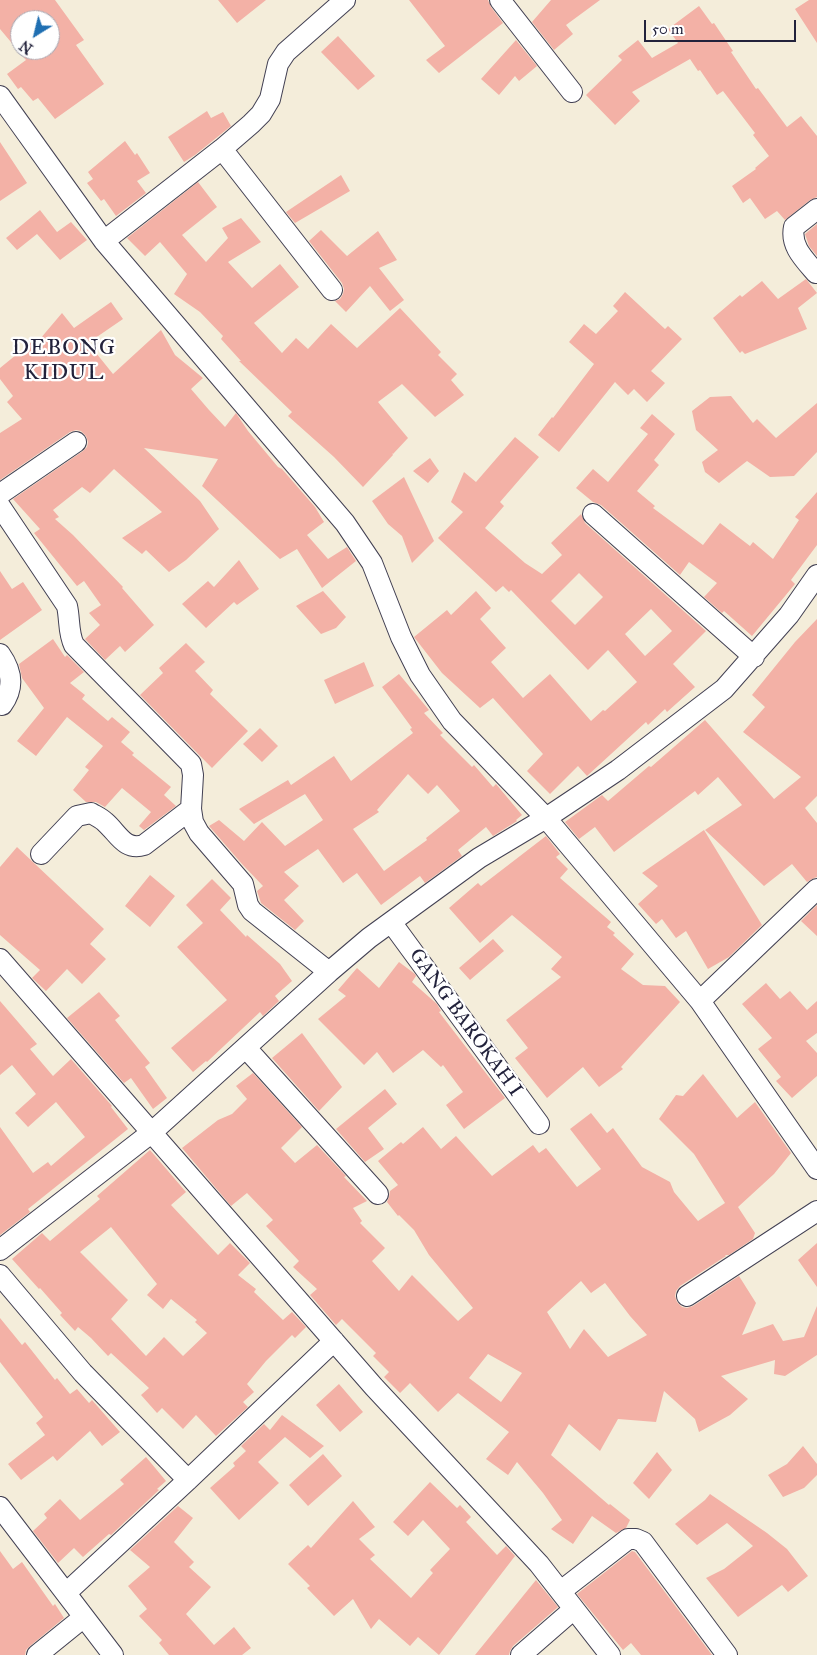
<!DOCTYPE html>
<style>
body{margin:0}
#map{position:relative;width:817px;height:1655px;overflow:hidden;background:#f4edda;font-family:"IM FELL Great Primer",serif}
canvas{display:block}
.north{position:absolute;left:10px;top:10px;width:50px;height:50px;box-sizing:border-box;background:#fff;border:1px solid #a7a7b1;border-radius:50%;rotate:216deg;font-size:14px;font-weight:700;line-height:20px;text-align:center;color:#22223b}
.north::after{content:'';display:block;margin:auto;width:18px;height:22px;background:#1f6fb2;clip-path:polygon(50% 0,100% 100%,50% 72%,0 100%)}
.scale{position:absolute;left:644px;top:20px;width:152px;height:22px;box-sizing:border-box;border:2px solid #22223b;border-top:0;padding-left:6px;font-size:15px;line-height:18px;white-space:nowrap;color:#22223b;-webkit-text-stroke:4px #fff;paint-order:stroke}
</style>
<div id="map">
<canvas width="817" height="1655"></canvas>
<div class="north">N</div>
<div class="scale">50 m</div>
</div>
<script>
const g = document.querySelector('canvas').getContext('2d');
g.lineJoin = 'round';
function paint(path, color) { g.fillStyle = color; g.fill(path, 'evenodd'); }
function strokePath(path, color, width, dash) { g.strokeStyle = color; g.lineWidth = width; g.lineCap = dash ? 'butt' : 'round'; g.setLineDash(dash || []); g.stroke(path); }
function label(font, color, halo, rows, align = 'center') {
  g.font = font + ' "IM FELL Great Primer",serif'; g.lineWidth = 4.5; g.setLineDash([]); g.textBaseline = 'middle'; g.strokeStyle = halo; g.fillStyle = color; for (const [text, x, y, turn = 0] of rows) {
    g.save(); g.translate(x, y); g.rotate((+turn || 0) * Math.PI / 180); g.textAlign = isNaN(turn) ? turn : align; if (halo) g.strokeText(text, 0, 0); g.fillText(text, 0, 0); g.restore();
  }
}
paint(new Path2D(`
 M0,0H55L84,40L76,45L104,84L55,119L38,98L33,101L21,87L18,89L7,74L26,60L0,29ZM20,20H50V50H20Z
 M218,0H266L237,23Z
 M409,0H488L491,7L503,23L439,73L426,60L445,46Z
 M551,0H600L566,25L573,34L554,50L532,22Z
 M809,0H817V43L795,9Z
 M699,6L712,24L714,23L733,51L731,52L756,89L758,88L787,127L801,116L817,136V197L810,200L785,220L777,211L765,219L750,198L743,203L732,186L756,169L755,168L769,156L753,135L755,133L723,91L717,95L700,70L698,71L690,59L632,92L640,101L615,125L586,95L622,60L618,56L638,40L652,58L678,43L668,29Z
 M338,36L375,76L358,90L321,52Z
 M516,40L537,66L519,81L515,76L499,95L481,79Z
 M207,111L211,118L223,112L231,126L195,155L184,162L168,137Z
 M125,141L135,155L137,153L150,173L137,181L146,193L116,216L104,199L101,201L87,183L93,179L88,172Z
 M0,142L27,183L0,201Z
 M341,175L350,191L295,223L286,212Z
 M198,182L217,207L182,235L206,262L228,238L222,228L241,218L261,242L228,262L252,288L280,264L299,287L254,323L282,353L296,338L308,349L331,324L357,348L400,308L441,352L438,355L457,374L451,380L464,395L435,417L402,384L378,402L408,438L393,454L392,453L393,455L363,487L334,457L288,416L292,412L239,361H241L221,339L223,336L200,312L174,294L187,274L160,242L145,256L127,238Z
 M40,210L57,232L71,222L87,240L60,260L37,234L17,250L6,238Z
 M817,224V256L809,246L805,234Z
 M321,230L347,256L378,231L397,260L379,268L404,300L390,311L370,286L346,312L335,301L340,299L343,294L344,289L342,283L309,241Z
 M806,279L817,293L798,308L807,329L745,354L742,351L740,353L713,318L740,295L742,297L762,281L778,299Z
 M625,292L665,329L668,326L682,339L651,371L665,383L647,402L634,389L628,395L615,382L559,452L538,435L552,417L553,418L594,364L569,342L584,324L596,334L618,311L613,306Z
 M111,302L123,319L88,343L113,374L161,330L175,355L203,378L191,389L209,410L225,427L236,413L248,431L278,467L282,469L315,507L324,522L307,535L328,559L347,547L356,561L322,588L297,549L280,559L202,486L218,459L144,448L200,501L219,529L186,560L169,572L146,550L142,554L122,538L162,512L114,469L90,493L82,487L53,510L59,517L55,519L73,535L123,587L122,588L154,625L125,652L120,646L105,660L85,639L100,625L89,613L101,605L84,581L77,586L34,533L40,529L13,499L83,451L87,447L88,442L86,436L81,431L76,430L70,432L0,480V433L22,419L7,402L13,396L0,379V368L38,337L40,339L62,313L74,328Z
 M731,396L753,423L757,419L776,438L817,403V452L794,476L770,477L747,461L719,483L705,472L702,462L718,450L696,430L692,411L710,397Z
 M652,414L675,434L654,460L659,465L637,491L655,506L653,508L703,545L720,523L750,546L753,542L773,559L799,520L795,517L817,492V545L791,580L795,584L752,636L724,611L722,613L704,597L717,583L689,562L680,575L601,505L593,502L576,488L593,469L608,482L648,434L640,428Z
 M515,437L539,457L500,502L504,506L485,528L525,563L542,574L562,555L551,543L581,514L585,523L706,631L673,664L695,687L667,712L665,709L648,725L646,722L587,776L578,766L550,794L527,771L543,754L493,698L480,708L442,673L414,637L447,610L451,615L476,591L491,608L480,619L506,648L491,662L523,698L550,674L591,721L603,710L605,711L637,682L608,650L588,670L511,590L509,592L503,586L496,592L438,538L463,512L451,502L464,472L476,482ZM579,573L603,597L575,625L551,601ZM651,609L672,631L645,656L625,634Z
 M430,458L439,471L428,483L413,471Z
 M404,477L434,541L412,563L402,536L388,524L372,501Z
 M239,560L259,589L237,605L234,602L206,628L182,604L208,581L214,587Z
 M0,571L12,589L23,582L42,610L0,640Z
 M323,591L346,617L336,628L321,634L296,606Z
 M817,619V796L805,808L817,823V877L814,878L807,882L792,864L764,886L705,830L742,805L718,777L698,795L695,791L614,852L595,827L579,839L565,822L602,795L608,801L649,766L651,767L705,720L774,799L801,777L743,732L765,707L752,695L795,642Z
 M53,639L65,657L67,655L84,672L70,683L85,695L82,699L108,721L112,717L130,732L121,742L134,753L132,755L171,787L164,795L176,806L144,830L139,826L151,812L122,788L105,807L96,802H86L73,790L89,770L85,767L103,746L67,717L36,756L17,741L44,708L22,678L19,664Z
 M186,643L205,662L195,671L213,690L210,694L248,731L212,768L140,695L163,673L159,668Z
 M364,662L374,686L335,704L324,680Z
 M399,674L429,710L424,713L443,733L440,735L472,767L474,765L493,787L496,784L522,815L516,820L517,821L493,836L486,827L458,850L462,856L425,883L420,876L381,905L357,873L343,883L318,849L284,872L299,886L284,900L304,921L295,930L261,903L257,891L263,886L242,864L209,826L219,820L244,841L262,822L285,846L323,820L305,794L254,824L239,809L288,780L291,785L334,756L351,781L413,733L410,729L412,728L382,687ZM408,774L428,794L437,785L460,811L426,838L427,840L384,871L353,829L379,812L377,810Z
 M260,728L278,746L262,762L243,744Z
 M704,830L762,925L729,957L708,969L686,931L676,938L662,919L656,924L638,904L658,886L642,873Z
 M546,836L560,854L556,857L568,869L560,878L611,922L607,927L615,933L613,935L634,954L621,969L643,985L665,986L680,1002L621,1067L623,1069L599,1087L583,1067L547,1098L515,1058L528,1048L506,1020L561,977L551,969L562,957L512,915L480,943L449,908L478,883L481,886Z
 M17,847L104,929L90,944L106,959L82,984L67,969L46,991L32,978L40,970L0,935V867Z
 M150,875L175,896L150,927L125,906Z
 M212,879L231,898L220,910L246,937L247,935L280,964L292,981L275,996L279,1001L263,1016L260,1012L207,1062L206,1061L193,1072L171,1048L227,1000L177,947L203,923L186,905Z
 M817,905V936L801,921Z
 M493,939L504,951L470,980L459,968Z
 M399,962L415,974L416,976L412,982L437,1004L441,1011L439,1012L505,1098L464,1129L446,1105L463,1092L443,1065L441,1067L423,1050L393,1073L377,1052L364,1065L318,1019L346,996L338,990L357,968L379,988Z
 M766,983L780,999L790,991L807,1010L817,1001V1033L806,1041L817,1053V1076L792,1098L776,1081L781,1077L758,1049L772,1038L742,1004Z
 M99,992L120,1016L115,1020L150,1063L145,1067L167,1098L153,1109L131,1078L124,1083L67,1018Z
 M0,1001L37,1044L30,1049L53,1076L71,1059L112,1106L111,1107L128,1129L28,1209L30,1212L0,1235V1127L33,1173L48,1162L51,1166L85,1137L56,1102L28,1127L15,1113L36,1094L12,1065L0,1075Z
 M302,1033L342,1087L319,1111L272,1058Z
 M253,1073L302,1127L281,1148L295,1163L317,1145L346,1176L344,1177L367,1201L353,1208L362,1221L360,1223L385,1248L372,1261L399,1291L412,1275L458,1321L473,1308L429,1255L414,1230L399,1215L398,1216L387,1202L389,1197L390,1191L398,1185L378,1161L401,1142L403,1144L423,1127L441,1149L456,1136L492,1176L533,1145L539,1153L546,1148L577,1187L601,1169L570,1129L591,1113L607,1133L613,1128L642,1167L670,1182L674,1192L698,1221L725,1203L694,1154L659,1119L676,1095L683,1096L703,1074L737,1118L755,1102L791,1153L774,1174L738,1207L755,1233L753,1239L729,1255H725L726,1256L680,1286L676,1291L675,1296L677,1302L682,1307L687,1308L693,1306L739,1276L756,1303L742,1335L773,1324L783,1341L804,1337L817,1306V1355L785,1376L774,1374L775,1360L721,1376L748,1399L730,1415L699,1432L695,1419L664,1391L656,1422L618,1419L600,1451L569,1424L551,1455L609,1505L610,1504L630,1520L626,1528L616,1533L592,1516L573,1544L551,1529L562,1520L543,1493L517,1462L508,1475L486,1459L509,1432L458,1393L438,1412L410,1383L400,1393L384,1377L389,1372L373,1356L376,1353L342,1319L336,1325L310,1295L317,1289L293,1267L299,1261L266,1226L273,1220L247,1193L231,1206L182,1148L218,1120L232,1114L247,1099L236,1086ZM581,1281L591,1293L605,1283L630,1316L647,1335L608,1357L584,1329L570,1349L547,1312ZM488,1354L522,1373L501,1402L469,1378Z
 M385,1089L397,1104L368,1128L384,1149L365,1162L336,1129Z
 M150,1150L186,1192L171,1205L218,1255L230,1243L250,1263L238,1275L256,1289L254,1292L283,1320L292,1312L306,1327L295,1338L292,1335L266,1361L247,1384L254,1392L243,1402L248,1407L216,1436L196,1415L183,1429L162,1408L157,1413L141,1395L149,1388L111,1353L108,1356L91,1338L78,1327L75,1331L60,1315L62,1313L40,1288L39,1289L12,1259L42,1233L50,1241L100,1199L97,1196ZM111,1227L157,1284L147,1295L163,1309L171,1299L197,1320L195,1322L207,1333L183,1356L164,1337L146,1356L111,1319L128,1300L80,1252Z
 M817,1243V1287L798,1260Z
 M0,1318L22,1345L25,1342L55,1380L57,1378L70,1394L77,1389L89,1403L92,1400L120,1432L102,1446L90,1431L57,1461L53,1456L21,1480L8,1464L45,1435L36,1423L43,1417L0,1362Z
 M339,1384L363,1412L340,1432L316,1405Z
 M282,1415L324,1446L310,1458L285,1437L258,1462L279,1483L239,1520L210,1488L235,1466L233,1463L246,1451L241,1446L264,1424L270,1430Z
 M803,1446L817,1464V1475L804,1488L783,1497L768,1475L787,1464Z
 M657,1452L672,1470L649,1499L633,1483Z
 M323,1454L342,1476L308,1506L289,1485Z
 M146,1457L166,1481L157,1489L159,1490L111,1535L109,1534L83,1557L74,1548L58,1563L33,1531L47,1518L44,1514L60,1499L80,1520L124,1484L120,1480Z
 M430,1482L457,1508L460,1505L471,1517L466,1522L497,1555L506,1546L515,1556L439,1655L418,1637L410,1646L379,1619L371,1629L353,1599L334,1616L307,1588L310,1586L288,1564L308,1545L311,1548L353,1501L375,1527L359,1539L375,1555L370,1559L411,1598L433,1573L430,1570L450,1549L423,1520L408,1536L393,1522Z
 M710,1494L767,1533L787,1549L808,1576L788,1592L782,1585L738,1617L706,1578L724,1569L753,1546L727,1523L697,1545L675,1524L705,1500Z
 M178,1506L193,1518L174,1542L194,1562L189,1567L211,1587L186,1614L214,1645L234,1627L251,1648L242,1655H169L159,1643L162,1640L139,1616L147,1609L128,1586L150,1567L130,1550Z
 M0,1551L13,1569L22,1562L53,1606L55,1604L64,1618L30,1646L26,1650L25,1655H0Z
 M632,1551L635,1552L712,1655H641L631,1643L623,1650L577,1594Z
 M536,1580L558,1607L513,1646L510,1651L509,1655H475Z`), '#f3b1a6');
const street = new Path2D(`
 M500,0L572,92
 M0,96L104,241L345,523L372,563L401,637L420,675L452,721L546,818L700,1001L817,1169
 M222,149L332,290
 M104,241L222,149L251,124L261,114L270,99L278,64L286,52L345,0
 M816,273C804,259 790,246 794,227L817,209
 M0,494L76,442
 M0,506L67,606C70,619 68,633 74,645L191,764L193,775L191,809L193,822L199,833L243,884L248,905L252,911L329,972
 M593,514L754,657
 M0,654C12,671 15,687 2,705
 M41,854L77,816L91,813C96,816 101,818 105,822C118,833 124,851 144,845L191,809
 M391,922L539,1124
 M0,959L374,1387L539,1564L610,1655
 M700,1001L817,889
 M246,1048L378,1194
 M0,1250L151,1133L329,972L369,938L479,858L546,818L618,770L724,689L789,615L817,575
 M0,1275L83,1373L188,1480
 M687,1296L817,1211
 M0,1507L113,1655
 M561,1591L628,1539H636L643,1542L727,1655
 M66,1593L188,1480L334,1341
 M37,1655L84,1617
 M521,1655L574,1609`);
strokePath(street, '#424053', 22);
strokePath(street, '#fff', 20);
label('20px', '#22223b', '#fff', [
 ["GANG BAROKAH I",465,1023,54]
]);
g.letterSpacing = '1px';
label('22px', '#22223b', '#fff', [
 ["DEBONG",64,349],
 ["KIDUL",64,374]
]);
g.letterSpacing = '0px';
</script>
